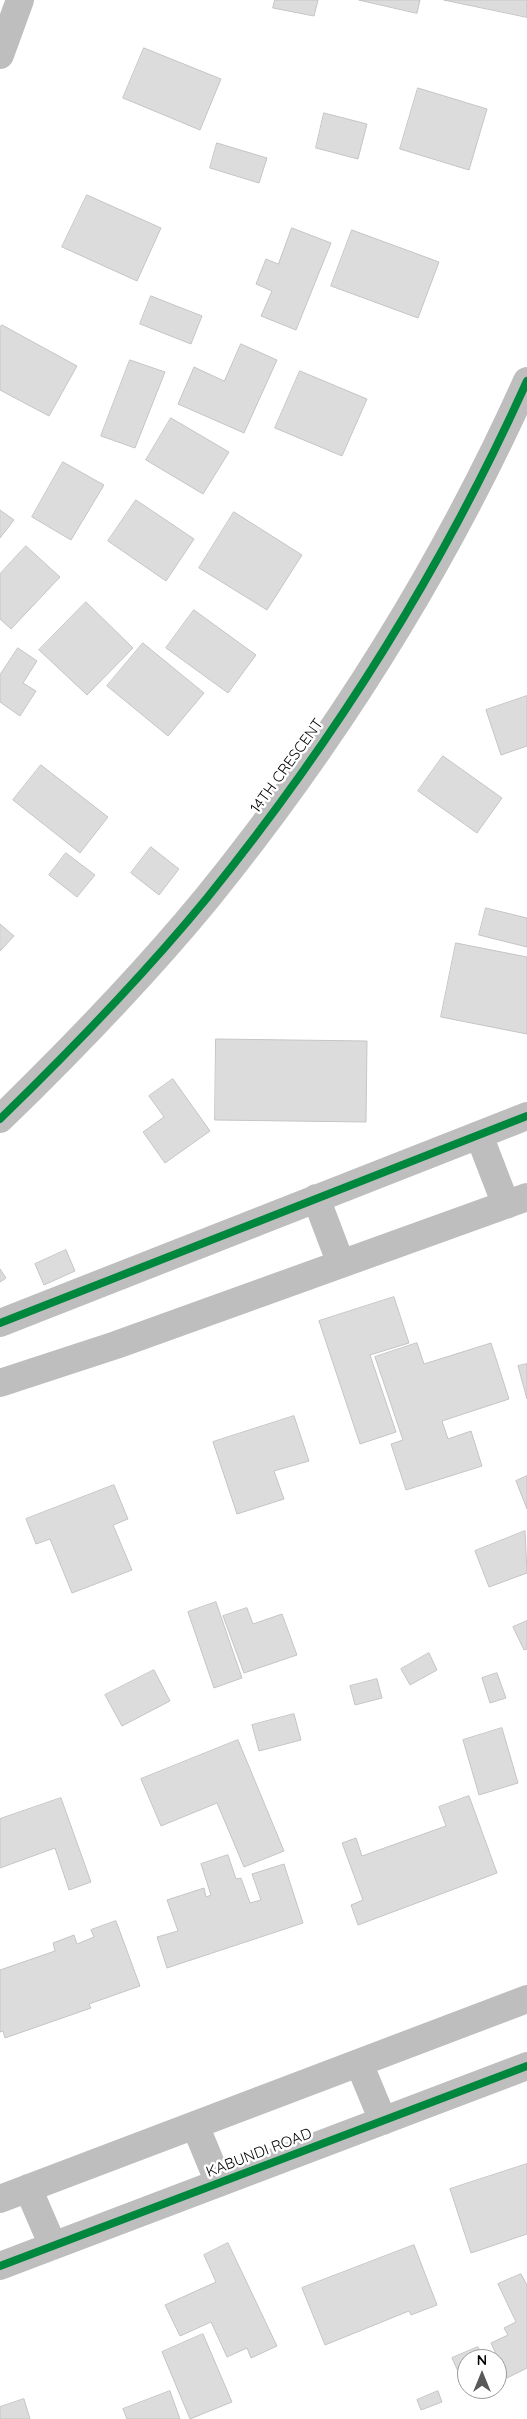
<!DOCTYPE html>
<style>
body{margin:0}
#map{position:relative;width:527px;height:2419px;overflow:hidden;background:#fff;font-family:Quicksand,sans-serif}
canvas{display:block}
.north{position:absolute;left:457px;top:2349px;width:50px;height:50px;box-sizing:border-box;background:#fff;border:1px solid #999;border-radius:50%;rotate:0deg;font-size:14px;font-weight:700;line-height:20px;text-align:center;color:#000}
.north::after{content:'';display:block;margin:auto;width:18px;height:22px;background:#595959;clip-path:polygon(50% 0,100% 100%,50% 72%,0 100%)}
</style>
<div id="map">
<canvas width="527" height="2419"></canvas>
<div class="north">N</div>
</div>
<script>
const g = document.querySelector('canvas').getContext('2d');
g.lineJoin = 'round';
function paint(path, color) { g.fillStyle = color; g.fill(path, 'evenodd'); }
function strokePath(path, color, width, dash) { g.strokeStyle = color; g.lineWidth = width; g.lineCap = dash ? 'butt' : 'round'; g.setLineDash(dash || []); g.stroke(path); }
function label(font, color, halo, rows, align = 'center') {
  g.font = font + ' Quicksand,sans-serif'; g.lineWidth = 5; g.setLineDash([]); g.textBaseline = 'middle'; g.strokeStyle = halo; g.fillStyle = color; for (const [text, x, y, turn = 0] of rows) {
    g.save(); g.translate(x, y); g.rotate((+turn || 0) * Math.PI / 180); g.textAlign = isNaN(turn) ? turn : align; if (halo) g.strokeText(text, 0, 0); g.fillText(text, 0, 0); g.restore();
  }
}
const building = new Path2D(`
 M275,0H318L314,16L273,8Z
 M359,0H420L417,13Z
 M444,0H527V17Z
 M144,48L221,79L200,130L123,98Z
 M418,88L487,109L469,170L400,149Z
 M324,113L367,124L358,159L316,148Z
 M217,143L267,158L259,183L210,168Z
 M87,195L161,228L137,281L62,247Z
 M292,228L331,243L296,330L261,316L272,291L256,284L266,259L278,264Z
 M352,230L439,262L418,318L331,286Z
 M151,296L202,316L191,344L140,324Z
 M2,325L77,366L49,416L0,390V328Z
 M241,344L277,360L244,433L178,404L194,367L224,381Z
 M130,360L165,372L135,448L101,436Z
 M300,371L367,399L342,456L275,428Z
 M171,418L229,452L203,494L146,460Z
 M63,462L104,485L71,540L32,517Z
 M136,500L194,539L166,581L108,541Z
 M0,510L14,520L0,538Z
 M234,512L302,555L267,610L199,568Z
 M26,546L60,577L11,629L0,619V574Z
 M86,602L133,648L87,695L39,650Z
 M194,610L256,655L228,693L166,648Z
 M143,643L204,693L168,736L107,686Z
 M18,648L37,661L23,683L36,691L20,716L0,702V675Z
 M527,696V746L501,755L486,710Z
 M443,756L502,798L477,833L418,791Z
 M41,765L108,817L80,853L13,800Z
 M151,847L179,869L159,895L131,873Z
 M66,853L95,875L77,897L49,875Z
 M486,908L527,918V947L479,935Z
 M0,924L14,936L0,951Z
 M456,943L527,957V1034L441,1017Z
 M216,1039L367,1041L366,1122L215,1120Z
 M173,1079L210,1131L165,1163L143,1132L164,1117L149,1096Z
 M66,1250L75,1271L44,1285L35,1264Z
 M0,1269L6,1278L0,1282Z
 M394,1297L409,1343L370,1355L396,1432L360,1444L319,1321Z
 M417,1343L424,1364L491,1343L509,1399L442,1421L448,1439L471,1431L482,1466L406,1490L391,1444L403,1440L375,1357Z
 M527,1364V1399L518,1366Z
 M294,1416L309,1461L274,1471L284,1499L237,1514L213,1442Z
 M527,1476V1509L516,1481Z
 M114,1485L128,1519L113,1525L132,1570L72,1593L50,1539L36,1544L26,1519Z
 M525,1531L527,1573L489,1587L475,1551Z
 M216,1602L242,1678L214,1688L188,1612Z
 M247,1608L253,1624L282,1614L297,1655L244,1673L223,1616Z
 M527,1621V1649L524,1650L513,1627Z
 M429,1653L437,1670L410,1685L401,1669Z
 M154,1670L170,1701L122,1726L105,1695Z
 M497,1673L506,1698L490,1703L482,1678Z
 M377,1679L382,1698L355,1705L350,1686Z
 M294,1714L301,1740L259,1751L252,1725Z
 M502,1728L518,1783L479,1795L463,1740Z
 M238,1740L284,1851L244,1867L217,1803L161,1826L141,1779Z
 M469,1796L497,1873L358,1925L351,1905L363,1900L342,1843L356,1838L362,1856L446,1826L439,1807Z
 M61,1798L91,1882L69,1890L55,1848L0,1868V1819Z
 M228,1855L236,1879L241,1878L250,1903L261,1900L252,1874L284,1864L303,1923L167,1968L157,1937L178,1931L167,1900L204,1888L206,1897L211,1895L201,1864Z
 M116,1921L140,1986L89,2004L91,2008L5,2038L3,2031L0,2032V1970L55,1951L53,1943L74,1935L77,1944L94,1937L91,1930Z
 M527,2164V2234L471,2253L450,2189Z
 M228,2243L277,2346L251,2358L247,2348L227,2357L211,2322L180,2336L165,2305L216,2282L204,2255Z
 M414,2245L437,2305L411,2315L409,2311L325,2345L302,2288Z
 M521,2274L527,2285V2368L507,2378L491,2343L508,2335L504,2328L516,2322L498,2284Z
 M203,2334L232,2402L190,2419L162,2352Z
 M478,2347L484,2359H467V2389H478L468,2393L452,2358Z
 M170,2391L180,2419H127L123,2409Z
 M438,2391L442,2402L421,2410L417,2400Z
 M24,2399L30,2419H0V2407Z`);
paint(building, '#dcdcdc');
strokePath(building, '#c5c5c5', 1);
strokePath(new Path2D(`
 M0,55L20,0
 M0,1119C72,1049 143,976 207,898C334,741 444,566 527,381
 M479,1135L506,1205
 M316,1198L341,1264
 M0,1323L527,1116
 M0,1383L116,1345L527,1197`), '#bebebe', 28);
strokePath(new Path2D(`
 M359,2063L383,2121
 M195,2125L219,2183
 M28,2188L53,2246
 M0,2199L527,1999
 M0,2266L527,2066`), '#bebebe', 28);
strokePath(new Path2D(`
 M0,1119C72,1049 143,976 207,898C334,741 444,566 527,381
 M0,1323L527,1116
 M0,2266L527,2066`), '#00873e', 8);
label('15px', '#000', '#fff', [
 ["14TH CRESCENT",287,766,-54],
 ["KABUNDI ROAD",259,2153,-21]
]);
</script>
